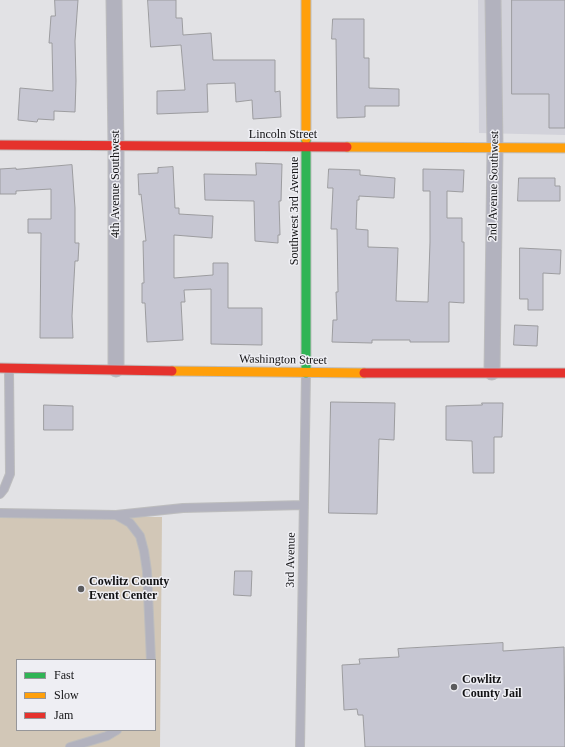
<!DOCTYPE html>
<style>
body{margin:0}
#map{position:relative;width:565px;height:747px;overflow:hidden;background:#e2e2e5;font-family:"Times New Roman",serif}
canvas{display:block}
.legend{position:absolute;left:16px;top:659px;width:140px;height:72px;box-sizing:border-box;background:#eeeef3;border:1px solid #969699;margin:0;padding:5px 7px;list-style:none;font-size:12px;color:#111113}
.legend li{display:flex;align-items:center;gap:8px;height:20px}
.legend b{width:20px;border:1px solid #969699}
</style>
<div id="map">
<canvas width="565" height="747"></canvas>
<ul class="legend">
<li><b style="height:5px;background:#30b455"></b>Fast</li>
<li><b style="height:5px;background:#ff9f0a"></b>Slow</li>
<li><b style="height:5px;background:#e5322d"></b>Jam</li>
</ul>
</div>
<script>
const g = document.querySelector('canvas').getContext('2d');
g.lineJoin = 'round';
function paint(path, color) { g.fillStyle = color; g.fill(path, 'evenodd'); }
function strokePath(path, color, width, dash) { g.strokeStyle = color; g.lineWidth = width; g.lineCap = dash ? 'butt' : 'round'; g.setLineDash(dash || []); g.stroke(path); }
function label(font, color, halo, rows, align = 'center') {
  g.font = font + ' "Times New Roman",serif'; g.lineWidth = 3; g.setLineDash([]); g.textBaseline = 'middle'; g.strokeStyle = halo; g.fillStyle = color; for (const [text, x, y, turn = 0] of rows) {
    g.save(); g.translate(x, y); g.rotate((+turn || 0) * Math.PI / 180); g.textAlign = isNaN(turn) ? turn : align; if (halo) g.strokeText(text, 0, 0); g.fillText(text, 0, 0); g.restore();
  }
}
paint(new Path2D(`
 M478,0H565V135L479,133Z`), '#d2d2da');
paint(new Path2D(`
 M0,516L162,517L160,747H0ZM17,660H155V730H17Z`), '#d2c7b7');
const building = new Path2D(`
 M55,0H78L75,41L76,81L75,112L54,111V120L38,119L37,122L18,120L20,88L53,91L52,43H49L51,16H55Z
 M148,0H176V18H182L183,35L211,33L213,60H275V92L280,91L281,117L253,119L252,100L236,102L235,83L207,84L208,112L157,114V91L185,90L181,45L151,47Z
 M512,0H565V128H549V94H512Z
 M333,19H364V58H369V88L399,89V106H365V117L337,118L336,39H332Z
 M256,163L282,164L281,201H279L280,235H278V243L255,241L254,201L205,200L204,174L256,175Z
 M72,165L75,208V243H79L78,261H75L72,316L73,338H40L41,233H28V219H51V189L16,191V194H0V169L16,168V169Z
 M173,167L175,208H179V214L213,216L212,238L174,235V278L213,275V263H228V308H262V345L211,344V289L184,290L185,302H181L183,340L147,342L145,303H142V283H144L143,241H146L141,194L139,195L138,174L158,173V168Z
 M329,169L360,170V175L395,178L394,198L359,196V200H357L356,229L368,230V247L398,248L396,301L428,302L430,242V191H423V169L464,170L463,192L447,191V218H462V242H464V303L449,302V342H410V340H372V343L332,342L333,320H337L336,292H338L337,229H331L333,188H328Z
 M519,178H555V186H560V201H518Z
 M520,248L561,250L560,274L543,273V310H528V299H520Z
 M515,325L538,326L537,346L514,345Z
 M331,402L395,403L394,440L379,439L377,514L329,513Z
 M482,403H503L502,437H494V473H473L472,441L446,440V406L482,405Z
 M44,405L73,406V430H44Z
 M235,571H252L251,596L234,595Z
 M503,643V651L564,647L565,747H365L363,715H358L357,709L344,710L342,665L360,664L359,659L399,657L398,649Z`);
paint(building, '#c6c6d2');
strokePath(building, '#9c9c9f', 1);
const lane = new Path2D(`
 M0,494L4,489L10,474L9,370
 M0,513L116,515L130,523L140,536L144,551L147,571L151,660
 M116,515L183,508L304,505
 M70,747L107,736L117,730
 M300,747L306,374`);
const street = new Path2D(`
 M114,0L116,146V369
 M492,372L495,148L493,0`);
const fast = new Path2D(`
 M306,139V373`);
const slow = new Path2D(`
 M306,0V139
 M347,147L565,148
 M172,371L364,373`);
const jam = new Path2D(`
 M0,145L347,147
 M0,368L172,371
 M364,373H565`);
strokePath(lane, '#bdbdbe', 10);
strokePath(street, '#bdbdbe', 17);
strokePath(fast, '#bdbdbe', 11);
strokePath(slow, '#bdbdbe', 11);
strokePath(jam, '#bdbdbe', 11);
strokePath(lane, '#b2b2be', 8);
strokePath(street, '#b2b2be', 15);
strokePath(fast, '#30b455', 9);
strokePath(slow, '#ff9f0a', 9);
strokePath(jam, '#e5322d', 9);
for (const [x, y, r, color] of [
 [81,589,4,"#5a5a5c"],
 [454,687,4,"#5a5a5c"]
]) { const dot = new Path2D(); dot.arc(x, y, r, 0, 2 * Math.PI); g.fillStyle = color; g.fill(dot); strokePath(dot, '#eeeef3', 1.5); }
label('12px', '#111113', '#eeeef3', [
 ["Lincoln Street",283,135],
 ["4th Avenue Southwest",116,184,-90],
 ["2nd Avenue Southwest",494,186,-89],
 ["Southwest 3rd Avenue",295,211,-90],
 ["Washington Street",283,360,1],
 ["3rd Avenue",291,560,-89]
]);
label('bold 12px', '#111113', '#eeeef3', [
 ["Cowlitz County",89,582],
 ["Event Center",89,596],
 ["Cowlitz",462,680],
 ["County Jail",462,694]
], 'left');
</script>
